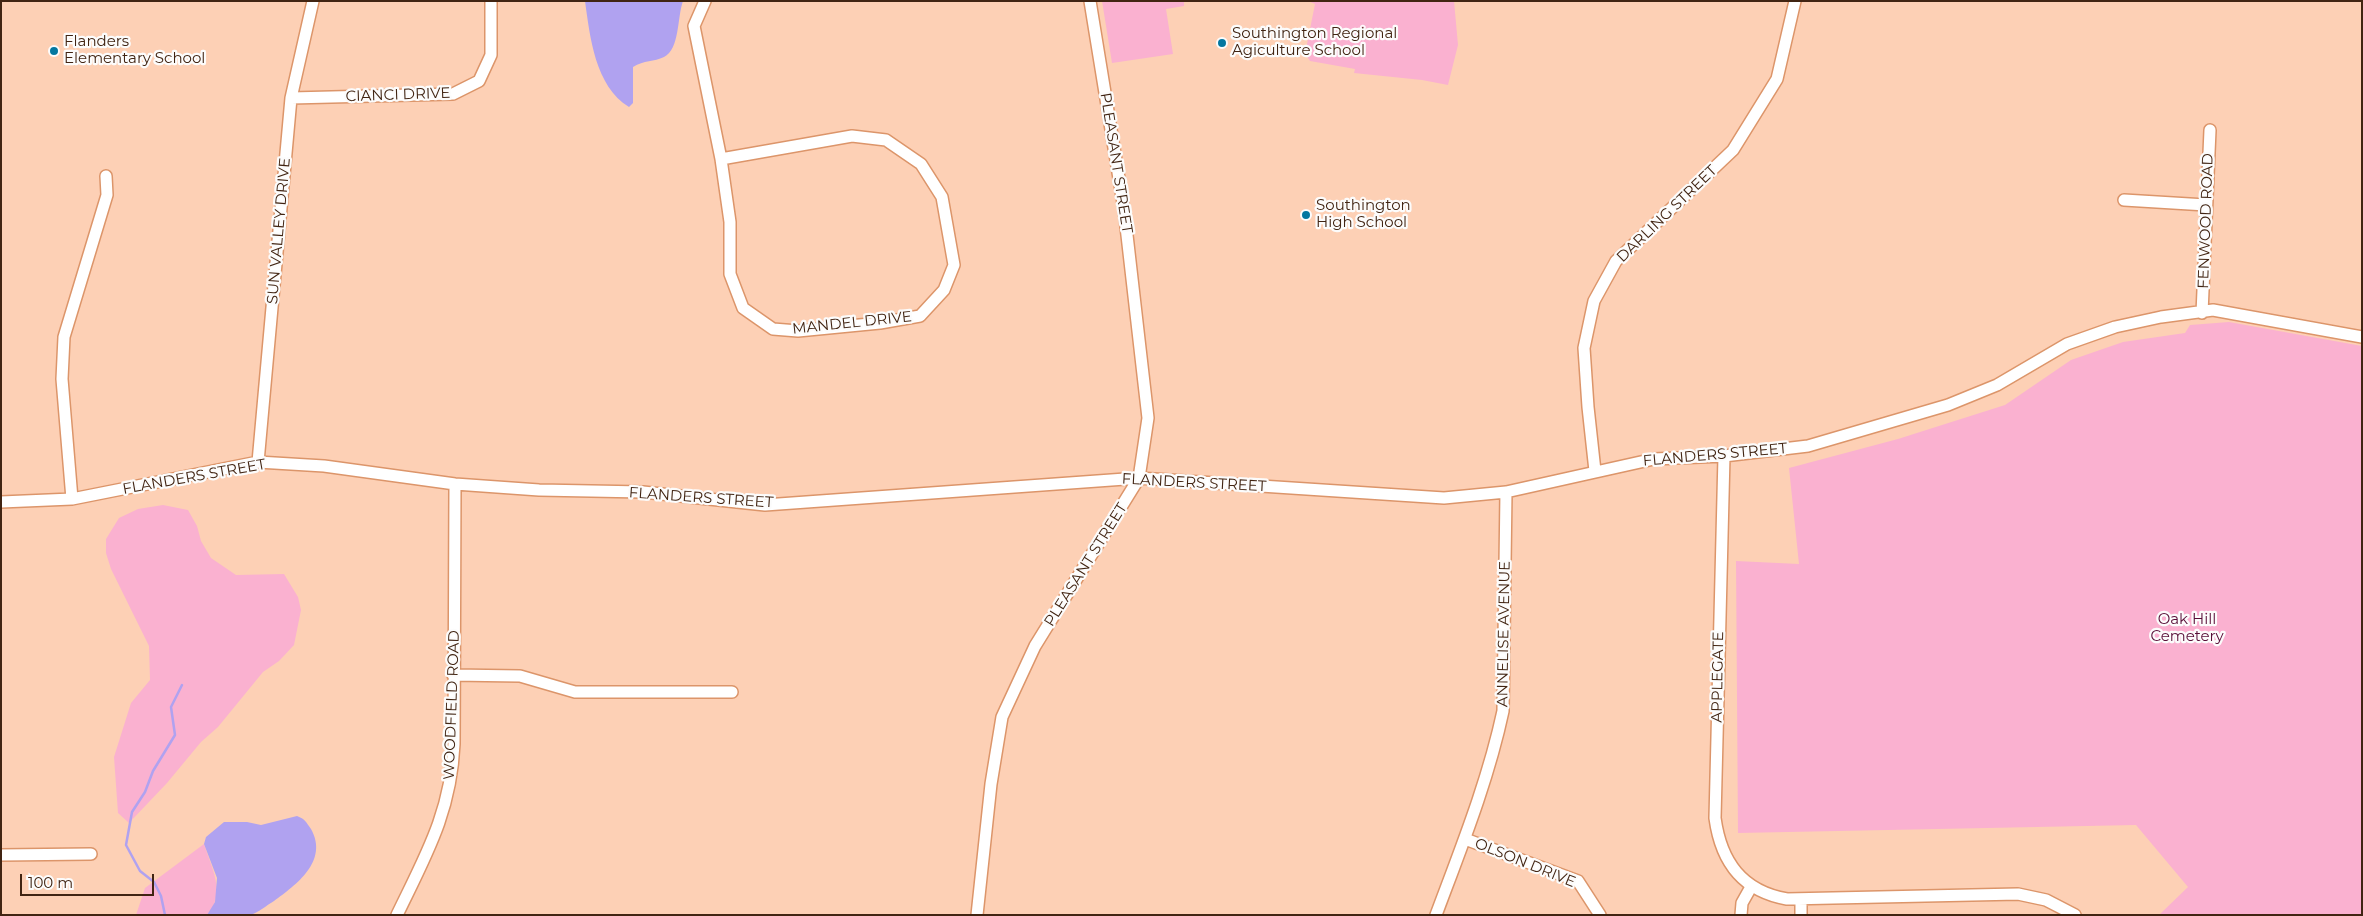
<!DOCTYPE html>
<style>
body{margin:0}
#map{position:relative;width:2363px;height:916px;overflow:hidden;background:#fdd0b5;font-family:Montserrat,sans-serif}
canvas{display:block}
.frame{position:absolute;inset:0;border:2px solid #412412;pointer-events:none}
.scale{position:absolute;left:20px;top:874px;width:134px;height:22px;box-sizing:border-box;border:2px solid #412412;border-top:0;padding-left:6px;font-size:15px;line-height:18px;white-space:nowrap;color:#412412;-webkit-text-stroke:4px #fcfcfc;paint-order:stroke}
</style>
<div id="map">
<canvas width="2363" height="916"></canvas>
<div class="frame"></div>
<div class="scale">100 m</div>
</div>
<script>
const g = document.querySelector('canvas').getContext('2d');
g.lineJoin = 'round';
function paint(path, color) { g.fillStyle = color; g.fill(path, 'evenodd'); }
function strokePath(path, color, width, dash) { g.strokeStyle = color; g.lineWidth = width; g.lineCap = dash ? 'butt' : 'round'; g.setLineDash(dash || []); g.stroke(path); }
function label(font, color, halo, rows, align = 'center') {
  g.font = font + ' Montserrat,sans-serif'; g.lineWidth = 4.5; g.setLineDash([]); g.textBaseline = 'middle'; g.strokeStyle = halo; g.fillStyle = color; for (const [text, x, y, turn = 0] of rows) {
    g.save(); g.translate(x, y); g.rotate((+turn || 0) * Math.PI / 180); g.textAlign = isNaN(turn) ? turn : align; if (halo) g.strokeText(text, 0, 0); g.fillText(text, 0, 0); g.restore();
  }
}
paint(new Path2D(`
 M1102,1H1184V6L1166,9L1173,54L1112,63Z
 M1308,1H1454L1458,45L1448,85L1422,80L1354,73L1355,69L1310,61L1305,54L1315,4Z
 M2229,322L2362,346V915H2159L2188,887L2136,825L1738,833L1736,561L1799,564L1789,468L1898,439L2005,405L2071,360L2123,342L2185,333L2190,325Z
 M163,505L188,510L197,526L201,541L211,558L236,575L284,574L298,597L301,610L294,645L279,661L263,672L218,727L201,742L167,783L129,823L118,813L114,757L131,703L150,680L149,646L111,569L106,553V539L119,518L138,509Z
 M204,844C211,867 227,893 207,915H136L145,888Z`), '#fab1d0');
paint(new Path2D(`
 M585,1H683C677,17 680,49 664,57C654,62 644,60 633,67V103L629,107C595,86 590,37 585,1Z
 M297,816C305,819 306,822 311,829C329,861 296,885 274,901C267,905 258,913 250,915C237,916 220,915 207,915L215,902L217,878L204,844L206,837L224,822H247L261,825Z`), '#b0a2f0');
strokePath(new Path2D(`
 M165,915L161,896L154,882L140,871L126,845L132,812L145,792L153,771L175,735L171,707L182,685`), '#b0a2f0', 2.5);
const minor = new Path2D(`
 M705,1L694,26L721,159L730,222V274L743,308L773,329L798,331L880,323L920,316L944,290L954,265L942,197L921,164L886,140L852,136L721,159
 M291,98L453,94L479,81L491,55V1
 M2124,200L2206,205
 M2202,313L2210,130
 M1724,456L1715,818C1721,862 1742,891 1787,899L2018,894L2046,900L2075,915
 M258,462L291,98L313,1
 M1595,471L1588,407L1584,348L1594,301L1616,261L1733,150L1777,79L1795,1
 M72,499L62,379L64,337L107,195L106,176
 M1,502L72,499L258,462L324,466L455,484L539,490L643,492L765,505L1139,478L1444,498L1506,492L1654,459L1724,456L1808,446L1948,405L1997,385L2067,344L2115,327L2161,317L2213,310L2362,337
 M453,675L520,676L575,692H732
 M1465,839L1578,881L1600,915
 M1,855L91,854
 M1801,899V915
 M397,915C426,855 451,812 454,744L455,484
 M977,915L991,784L1002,717L1035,646L1139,478L1148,418L1124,209L1090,1
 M1436,915C1461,848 1488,781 1503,711L1506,492
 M1741,915L1742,903L1751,887`);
strokePath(minor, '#dc956a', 14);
strokePath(minor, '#fff', 11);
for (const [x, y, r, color] of [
 [1222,43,5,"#0477a0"],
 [54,51,5,"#0477a0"],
 [1306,215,5,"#0477a0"]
]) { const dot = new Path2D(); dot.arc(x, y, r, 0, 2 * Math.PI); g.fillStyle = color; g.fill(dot); strokePath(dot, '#fcfcfc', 2); }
label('15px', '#412412', '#fcfcfc', [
 ["Southington Regional",1232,34],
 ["Agiculture School",1232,51],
 ["Flanders",64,42],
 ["Elementary School",64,59],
 ["Southington",1316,206],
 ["High School",1316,223]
], 'left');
label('15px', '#412412', '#fcfcfc', [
 ["CIANCI DRIVE",398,95,-2],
 ["PLEASANT STREET",1116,163,81],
 ["DARLING STREET",1667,214,-44],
 ["FENWOOD ROAD",2206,221,-88],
 ["SUN VALLEY DRIVE",279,231,-85],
 ["MANDEL DRIVE",852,323,-6],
 ["FLANDERS STREET",1715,455,-5],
 ["FLANDERS STREET",194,477,-10],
 ["FLANDERS STREET",1194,483,3],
 ["FLANDERS STREET",701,498,4],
 ["PLEASANT STREET",1086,565,-58],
 ["ANNELISE AVENUE",1504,634,-89],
 ["APPLEGATE",1718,677,-89],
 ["WOODFIELD ROAD",452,705,-88],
 ["OLSON DRIVE",1525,863,22]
]);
label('15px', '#570c36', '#fcfcfc', [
 ["Oak Hill",2187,620],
 ["Cemetery",2187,637]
]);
</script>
